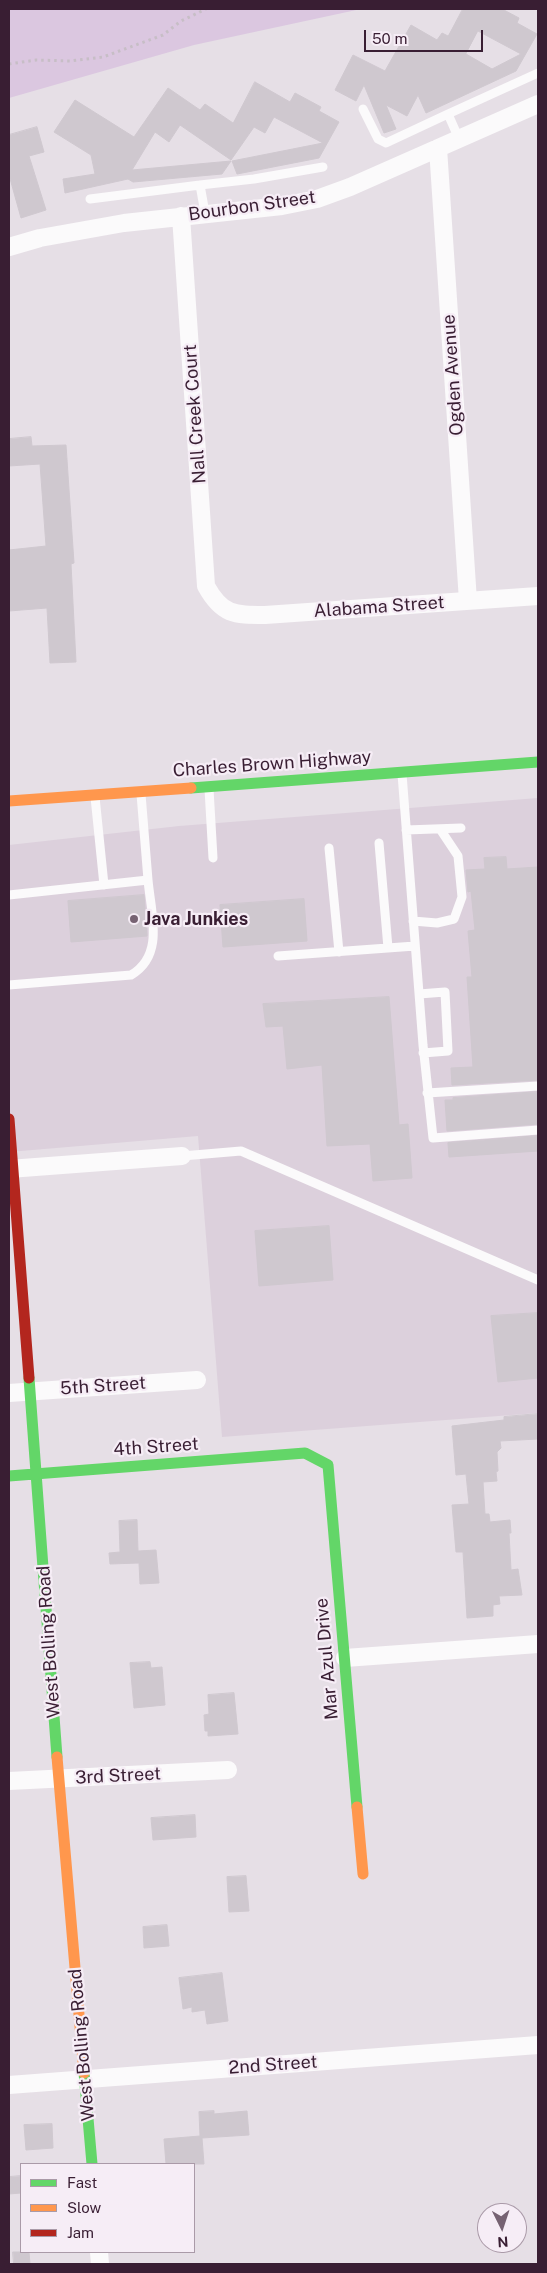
<!DOCTYPE html>
<style>
body{margin:0}
#map{position:relative;width:547px;height:2273px;overflow:hidden;background:#e6dfe6;font-family:"Public Sans",sans-serif}
canvas{display:block}
.frame{position:absolute;inset:0;border:10px solid #391e33;pointer-events:none}
.legend{position:absolute;left:20px;top:2163px;width:175px;height:90px;box-sizing:border-box;background:#f6edf6;border:1px solid #aa9aa8;margin:0;padding:6px 9px;list-style:none;font-size:15px;color:#391e33}
.legend li{display:flex;align-items:center;gap:10px;height:25px}
.legend b{width:25px;border:1px solid #aa9aa8}
.north{position:absolute;left:477px;top:2203px;width:50px;height:50px;box-sizing:border-box;background:#f6edf6;border:1px solid #aa9aa8;border-radius:50%;rotate:176deg;font-size:14px;font-weight:700;line-height:20px;text-align:center;color:#391e33}
.north::after{content:'';display:block;margin:auto;width:18px;height:22px;background:#766272;clip-path:polygon(50% 0,100% 100%,50% 72%,0 100%)}
.scale{position:absolute;left:364px;top:30px;width:119px;height:22px;box-sizing:border-box;border:2px solid #391e33;border-top:0;padding-left:6px;font-size:15px;line-height:18px;white-space:nowrap;color:#391e33;-webkit-text-stroke:4px #f6edf6;paint-order:stroke}
</style>
<div id="map">
<canvas width="547" height="2273"></canvas>
<div class="frame"></div>
<ul class="legend">
<li><b style="height:6px;background:#63d668"></b>Fast</li>
<li><b style="height:6px;background:#ff974d"></b>Slow</li>
<li><b style="height:6px;background:#b3261e"></b>Jam</li>
</ul>
<div class="north">N</div>
<div class="scale">50 m</div>
</div>
<script>
const g = document.querySelector('canvas').getContext('2d');
g.lineJoin = 'round';
function paint(path, color) { g.fillStyle = color; g.fill(path, 'evenodd'); }
function strokePath(path, color, width, dash) { g.strokeStyle = color; g.lineWidth = width; g.lineCap = dash ? 'butt' : 'round'; g.setLineDash(dash || []); g.stroke(path); }
function label(font, color, halo, rows, align = 'center') {
  g.font = font + ' "Public Sans",sans-serif'; g.lineWidth = 4.5; g.setLineDash([]); g.textBaseline = 'middle'; g.strokeStyle = halo; g.fillStyle = color; for (const [text, x, y, turn = 0] of rows) {
    g.save(); g.translate(x, y); g.rotate((+turn || 0) * Math.PI / 180); g.textAlign = isNaN(turn) ? turn : align; if (halo) g.strokeText(text, 0, 0); g.fillText(text, 0, 0); g.restore();
  }
}
paint(new Path2D(`
 M538,798V1413L222,1437L198,1136L9,1152V845L179,826Z`), '#dcd0dc');
paint(new Path2D(`
 M9,9H361L194,45L9,98Z`), '#dbc7e0');
const building = new Path2D(`
 M463,9H502L519,18L517,23L537,34L516,71L426,113L418,95L407,116L386,105L396,129L384,133L364,85L356,101L335,90L353,55L385,71L411,25L437,40L442,33L448,36ZM478,31L521,54L492,69L466,54Z
 M255,82L290,102L295,93L321,107L319,111L339,122L319,158L237,174L232,161L323,143L274,117L265,133L254,127L231,160L180,125L169,142L155,132L132,170L231,161L222,174L133,182L128,179L65,193L63,179L95,174L91,155L54,132L75,100L134,137L168,88L200,110L205,104L233,123Z
 M37,127L44,152L29,156L46,210L21,218L9,175V135Z
 M31,437L32,446L66,445L74,563L71,564L76,662L50,663L47,608L9,611V550L46,546L40,464L9,466V439Z
 M506,857L507,869L538,867V1080L452,1085L451,1068L473,1067L467,977H472L468,931L475,930L471,891L468,892L466,870L485,869L484,858Z
 M144,895L147,936L71,942L68,901Z
 M304,899L307,941L223,947L220,905Z
 M389,997L399,1125L408,1124L412,1178L373,1181L370,1144L327,1146L322,1065L287,1069L283,1026L266,1027L263,1004Z
 M538,1092V1124L447,1131L445,1100H453V1098Z
 M538,1136V1151L449,1157L448,1143Z
 M329,1226L333,1280L259,1286L255,1231Z
 M538,1313V1378L498,1382L491,1316Z
 M538,1414V1439L500,1441L501,1448L497,1452L498,1471L496,1472L497,1481L483,1482L485,1514H489L490,1522L510,1520L511,1533H509L511,1570L518,1569L522,1595L499,1596L500,1604L493,1605V1616L467,1618L463,1552H456L452,1505L469,1504L466,1474L456,1475L452,1426L504,1420V1417Z
 M137,1520L138,1551L156,1550L159,1583L140,1584L139,1563L110,1564L109,1553L120,1552L119,1521Z
 M150,1662L151,1668L162,1667L165,1705L134,1708L130,1663Z
 M234,1693L238,1734L208,1736V1731H205L204,1715L209,1714L208,1695Z
 M195,1815L196,1837L153,1840L151,1818Z
 M246,1876L249,1911L229,1912L227,1877Z
 M167,1925L169,1946L144,1948L143,1927Z
 M222,1973L228,2021L207,2024L205,2010L192,2012V2007L183,2009L179,1978Z
 M214,2111V2114L247,2111L249,2135L202,2138L204,2164H166L164,2139L200,2136L199,2112Z
 M52,2124L53,2148L26,2150L24,2125Z
 M21,2176V2193L9,2194V2177Z
 M13,2252H29L30,2264H14Z`);
paint(building, '#cfc8cf');
strokePath(building, '#cfc8cf', 1);
strokePath(new Path2D(`
 M9,64L36,60L70,61L103,57L163,35L181,21L206,9`), '#c7bec6', 3, [2.5, 4]);
strokePath(new Path2D(`
 M363,109L378,139L386,143L448,114
 M459,139L448,114L538,73
 M90,199L200,185
 M205,213L200,185L254,179L323,167
 M402,774L423,1045L433,1138L538,1130
 M209,789L213,858
 M95,797L104,885
 M406,830L461,828
 M379,843L388,948
 M329,848L339,952
 M9,895L148,880L141,794
 M413,921L437,923L454,919L462,897L458,856L440,829
 M278,956L415,946
 M9,985L131,975C165,955 151,914 148,880
 M419,994L445,992L448,1051L423,1053
 M427,1093L538,1086
 M182,1156L241,1151L538,1280`), '#fbfafb', 9);
strokePath(new Path2D(`
 M438,148L468,601
 M181,216L206,586C222,615 234,615 265,615L538,596
 M9,247L40,238L124,223L282,206L317,199L350,187L538,104
 M9,1169L182,1156
 M9,1393L197,1380
 M345,1658L538,1644
 M9,1781L228,1770
 M9,2085L538,2045
 M99,2252L100,2264`), '#fbfafb', 18);
strokePath(new Path2D(`
 M191,788L538,762
 M29,1378L57,1757
 M9,1476L305,1453L328,1465L357,1807
 M84,2073L92,2164`), '#63d668', 11);
strokePath(new Path2D(`
 M9,801L191,788
 M57,1757L84,2073
 M357,1807L363,1874`), '#ff974d', 11);
strokePath(new Path2D(`
 M9,1119L29,1378`), '#b3261e', 11);
for (const [x, y, r, color] of [
 [134,919,5,"#766272"]
]) { const dot = new Path2D(); dot.arc(x, y, r, 0, 2 * Math.PI); g.fillStyle = color; g.fill(dot); strokePath(dot, '#f6edf6', 2); }
label('18px', '#391e33', '#f6edf6', [
 ["Bourbon Street",252,206,-8],
 ["Ogden Avenue",453,375,-94],
 ["Nall Creek Court",195,414,-94],
 ["Alabama Street",379,607,-4],
 ["Charles Brown Highway",272,764,-4],
 ["5th Street",103,1386,-4],
 ["4th Street",156,1447,-4],
 ["West Bolling Road",49,1642,-94],
 ["Mar Azul Drive",327,1659,-95],
 ["3rd Street",118,1776,-3],
 ["West Bolling Road",82,2045,-95],
 ["2nd Street",273,2065,-4]
]);
label('bold 18px', '#391e33', '#f6edf6', [
 ["Java Junkies",144,919]
], 'left');
</script>
